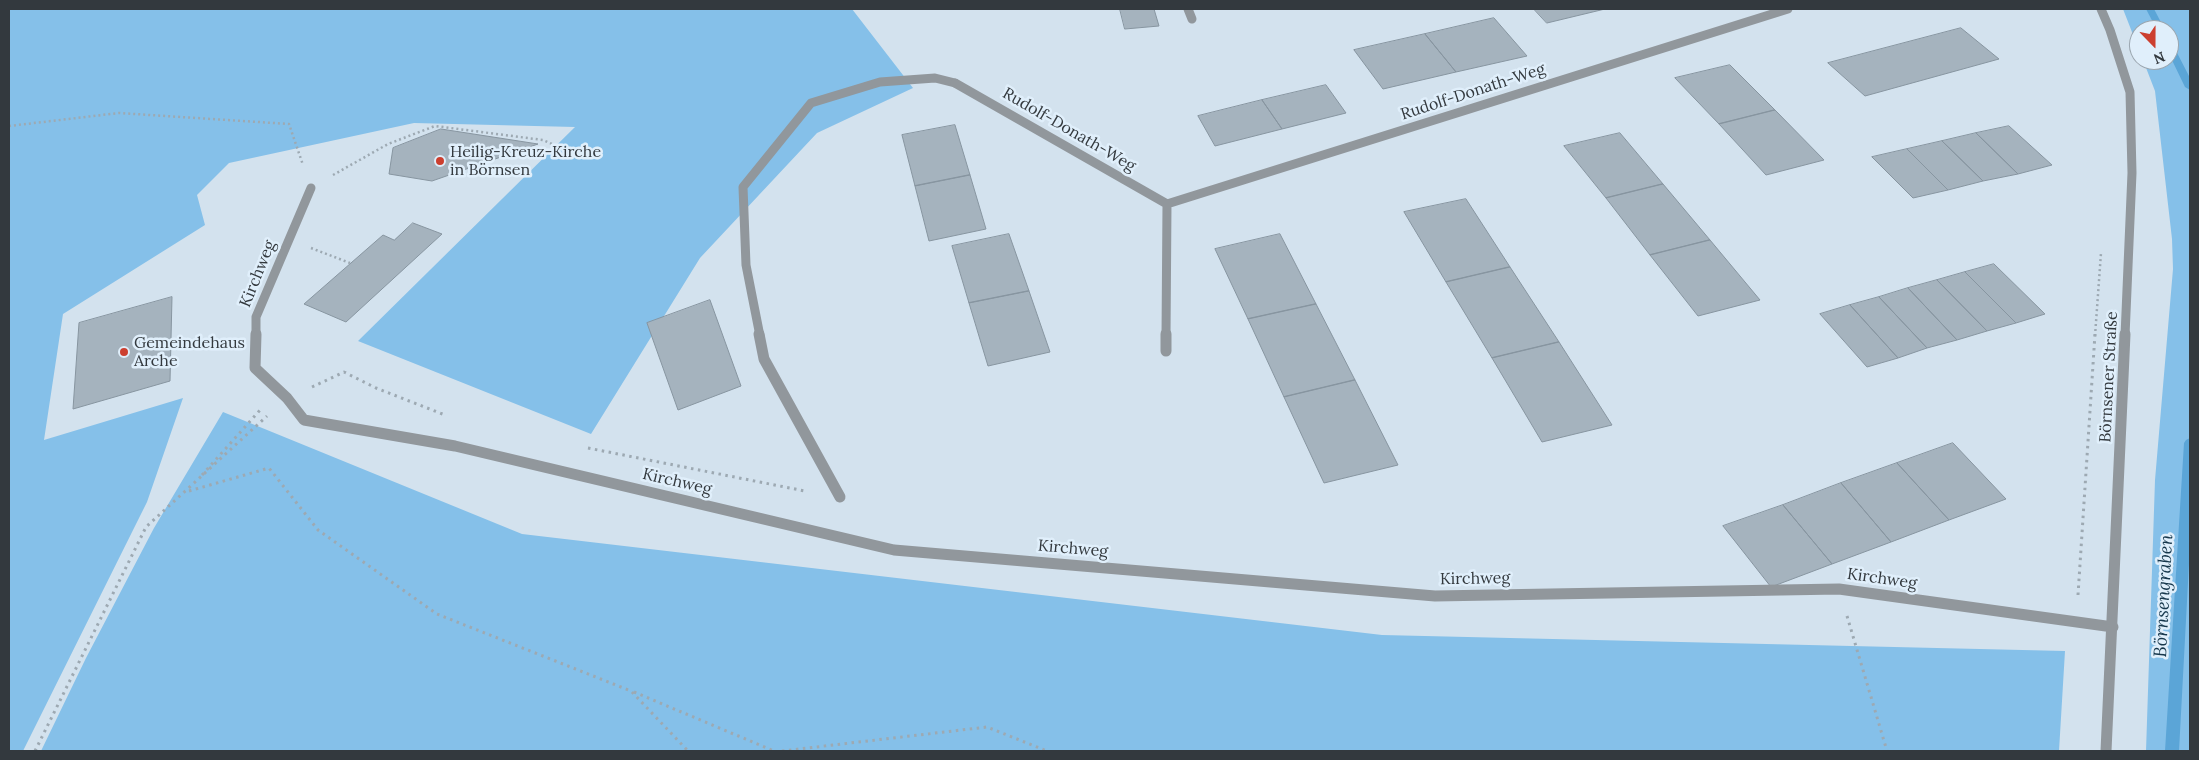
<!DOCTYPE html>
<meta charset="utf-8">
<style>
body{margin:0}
#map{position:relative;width:2199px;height:760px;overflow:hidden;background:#d3e2ee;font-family:Lora,serif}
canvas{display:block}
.frame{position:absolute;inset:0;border:10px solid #33393e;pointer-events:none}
.north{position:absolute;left:2129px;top:20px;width:50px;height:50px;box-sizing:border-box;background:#e0effb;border:1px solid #9ba6af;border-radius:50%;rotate:158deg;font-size:14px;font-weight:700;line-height:20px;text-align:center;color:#33393e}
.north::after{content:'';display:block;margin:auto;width:18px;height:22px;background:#cc3f2f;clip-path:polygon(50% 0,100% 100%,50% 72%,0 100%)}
</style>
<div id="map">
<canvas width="2199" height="760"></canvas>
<div class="frame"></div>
<div class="north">N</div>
</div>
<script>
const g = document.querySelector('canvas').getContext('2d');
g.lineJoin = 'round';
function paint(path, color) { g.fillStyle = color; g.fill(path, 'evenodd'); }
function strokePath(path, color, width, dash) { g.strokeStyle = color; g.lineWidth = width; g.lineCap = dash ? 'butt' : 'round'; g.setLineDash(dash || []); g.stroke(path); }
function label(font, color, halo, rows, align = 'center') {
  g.font = font + ' Lora,serif'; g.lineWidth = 5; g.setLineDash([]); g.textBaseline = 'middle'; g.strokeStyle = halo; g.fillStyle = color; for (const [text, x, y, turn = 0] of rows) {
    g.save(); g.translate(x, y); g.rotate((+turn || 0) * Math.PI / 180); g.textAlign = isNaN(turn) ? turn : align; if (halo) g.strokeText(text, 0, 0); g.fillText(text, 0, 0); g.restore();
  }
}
paint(new Path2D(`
 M9,9H852L913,88L817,133L700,258L591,434L358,341L575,127L414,123L229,163L197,195L205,225L63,314L44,440L183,398L147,502L23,751H9Z
 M2123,9H2190V751H2146L2155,480L2173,269L2172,239L2155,91L2143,60H2169V30H2139V50Z
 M223,412L522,534L1382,635L2065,651L2059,751H41L86,658L154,528Z`), '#85c0e9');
paint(new Path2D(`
 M2146,9H2154L2165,30H2157Z
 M2169,42L2173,45L2190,78V90L2185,87L2169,54Z
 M2190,438V545L2179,751H2165L2184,443L2186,440Z`), '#5ba5d7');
const building = new Path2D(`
 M1120,9H1154L1159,26L1125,29Z
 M1534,9H1605L1547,23Z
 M1494,18L1527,56L1456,72L1425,34Z
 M1961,28L1999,59L1865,96L1828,63Z
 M1425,34L1456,72L1383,89L1354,50Z
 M1730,65L1775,110L1719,124L1675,78Z
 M1326,85L1346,113L1282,129L1262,100Z
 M1262,100L1282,129L1215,146L1198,116Z
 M1775,110L1824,160L1766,175L1719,124Z
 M955,125L970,175L915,186L902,135Z
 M2009,126L2052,165L2018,174L1976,133Z
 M441,129L538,144L432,181L389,174L393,148Z
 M1620,133L1663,184L1606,198L1564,146Z
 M1976,133L2018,174L1983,181L1942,141Z
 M1942,141L1983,181L1948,190L1907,149Z
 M1907,149L1948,190L1913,198L1872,157Z
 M970,175L986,229L929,241L915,186Z
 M1663,184L1710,240L1650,255L1606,198Z
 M1466,199L1510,267L1446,282L1404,212Z
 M413,223L442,234L346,322L304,304L383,235L394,240Z
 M1009,234L1029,291L969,303L952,246Z
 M1280,234L1316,304L1248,319L1215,249Z
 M1710,240L1760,300L1698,316L1650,255Z
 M1994,264L2045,314L2016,323L1965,272Z
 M1510,267L1559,342L1492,358L1446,282Z
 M1965,272L2016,323L1987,331L1937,280Z
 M1937,280L1987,331L1957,340L1908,288Z
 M1908,288L1957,340L1927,348L1879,297Z
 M1029,291L1050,352L988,366L969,303Z
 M172,297L170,381L73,409L79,323Z
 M1879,297L1927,348L1898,358L1850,305Z
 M710,300L741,386L678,410L647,323Z
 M1316,304L1355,380L1284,397L1248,319Z
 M1850,305L1898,358L1867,367L1820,314Z
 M1559,342L1612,425L1542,442L1492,358Z
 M1355,380L1398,465L1324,483L1284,397Z
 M1953,443L2006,499L1949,520L1897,463Z
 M1897,463L1949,520L1891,542L1841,483Z
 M1841,483L1891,542L1832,564L1783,505Z
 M1783,505L1832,564L1771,587L1723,526Z`);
paint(building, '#a5b3be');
strokePath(building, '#8795a0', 1);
strokePath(new Path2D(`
 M9,126L119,113L289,124L303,165
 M333,175L388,144L435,126L543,140L570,152
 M311,248L350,263
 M2095,336L2101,253`), '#9da9b2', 2.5, [2, 3]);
strokePath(new Path2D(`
 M312,387L344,372L376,388L445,415
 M588,448L805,491
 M202,475L261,409
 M189,491L269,468L318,530L437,614L631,691L688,751
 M2078,595L2095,334
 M1847,616L1887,751
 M634,692L774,751
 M35,751L146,527L267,416
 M782,751L987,727L1047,751`), '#9da9b2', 3, [2.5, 4.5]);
strokePath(new Path2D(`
 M1188,9L1192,19
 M760,336L746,265L743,187L811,103L880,82L935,78L955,83`), '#91979c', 9);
strokePath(new Path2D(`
 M759,334L764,359L840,497`), '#91979c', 11);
strokePath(new Path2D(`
 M955,83L1167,204L1788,9
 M256,336V317L311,188
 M1166,336L1167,204`), '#91979c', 9);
strokePath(new Path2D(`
 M256,334L255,368L287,398L304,420L455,446L894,550L1435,596L1839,589L2113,627
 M1166,351V334`), '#91979c', 11);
strokePath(new Path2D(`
 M2101,9L2110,30L2130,92L2132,173L2125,336`), '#91979c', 9);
strokePath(new Path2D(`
 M2106,751L2125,334`), '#91979c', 11);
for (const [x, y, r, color] of [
 [440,161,5,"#cc3f2f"],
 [124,352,5,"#cc3f2f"]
]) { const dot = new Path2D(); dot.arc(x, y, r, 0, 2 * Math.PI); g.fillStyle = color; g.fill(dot); strokePath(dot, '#e0effb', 2); }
label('16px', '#33393e', '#e0effb', [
 ["Rudolf-Donath-Weg",1473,92,-18],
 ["Rudolf-Donath-Weg",1069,130,30],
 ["Kirchweg",258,274,-68],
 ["Börnsener Straße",2109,377,-87],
 ["Kirchweg",677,482,13],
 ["Kirchweg",1073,549,5],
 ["Kirchweg",1475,579,-1],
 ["Kirchweg",1882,579,8]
]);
label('16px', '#33393e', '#e0effb', [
 ["Heilig-Kreuz-Kirche",450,152],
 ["in Börnsen",450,170],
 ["Gemeindehaus",134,343],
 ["Arche",134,361]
], 'left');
label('italic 18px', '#16374c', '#e0effb', [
 ["Börnsengraben",2164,596,-87]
]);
</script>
